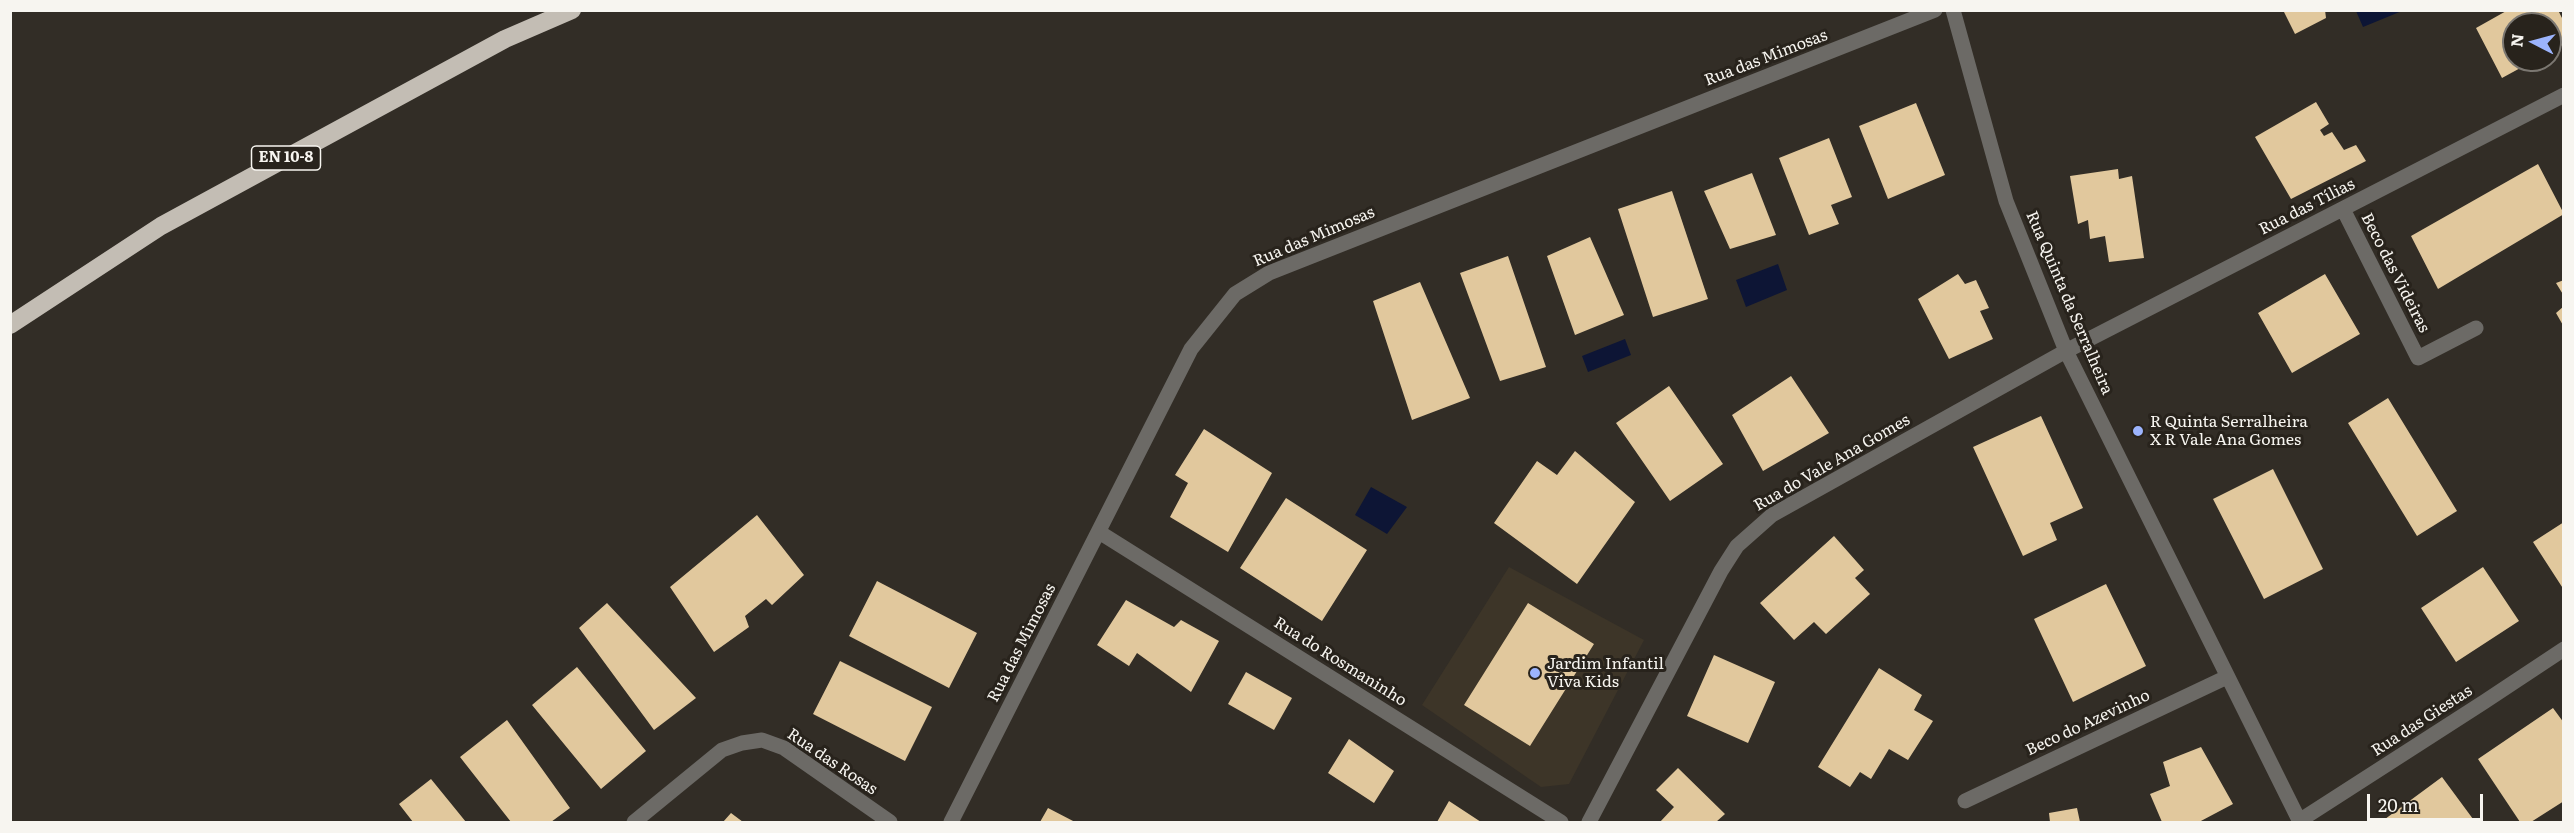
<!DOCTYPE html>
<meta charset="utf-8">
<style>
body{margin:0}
#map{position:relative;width:2574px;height:833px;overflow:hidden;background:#322d26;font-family:Literata,serif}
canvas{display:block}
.frame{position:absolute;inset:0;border:12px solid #f7f5f0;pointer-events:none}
.north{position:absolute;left:2502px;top:12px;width:60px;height:60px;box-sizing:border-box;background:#28231c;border:2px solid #7b7771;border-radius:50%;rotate:276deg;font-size:16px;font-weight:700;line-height:24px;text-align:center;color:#f7f5f0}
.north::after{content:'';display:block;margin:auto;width:21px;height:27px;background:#9cb4fd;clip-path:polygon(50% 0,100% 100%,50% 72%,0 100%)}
.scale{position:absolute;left:2367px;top:794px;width:116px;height:27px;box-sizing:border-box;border:3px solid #f7f5f0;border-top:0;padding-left:8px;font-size:18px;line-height:21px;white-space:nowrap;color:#f7f5f0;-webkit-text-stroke:4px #28231c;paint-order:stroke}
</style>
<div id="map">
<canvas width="2574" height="833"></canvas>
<div class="frame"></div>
<div class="north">N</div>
<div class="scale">20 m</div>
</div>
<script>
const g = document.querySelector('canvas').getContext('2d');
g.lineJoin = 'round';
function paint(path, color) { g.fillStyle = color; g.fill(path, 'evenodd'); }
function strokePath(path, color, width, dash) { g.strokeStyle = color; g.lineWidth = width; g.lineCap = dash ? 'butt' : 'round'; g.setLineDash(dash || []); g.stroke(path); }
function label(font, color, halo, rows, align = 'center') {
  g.font = font + ' Literata,serif'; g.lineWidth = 6; g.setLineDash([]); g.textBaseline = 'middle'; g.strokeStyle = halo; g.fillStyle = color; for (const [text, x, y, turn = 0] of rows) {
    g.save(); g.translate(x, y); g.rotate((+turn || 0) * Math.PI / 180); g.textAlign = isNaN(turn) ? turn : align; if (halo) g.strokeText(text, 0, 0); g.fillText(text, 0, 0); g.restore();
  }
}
paint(new Path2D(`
 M1509,567L1644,640L1569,784L1541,787L1422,705Z`), '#3d3528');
paint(new Path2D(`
 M2402,11L2363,27L2356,11L2402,10Z
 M1778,264L1787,290L1746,307L1736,280Z
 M1625,339L1631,355L1588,372L1582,356Z
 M1371,487L1407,507L1387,534L1355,515Z`), '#0d1535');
paint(new Path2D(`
 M2283,10H2325L2326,18L2295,34Z
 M2508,10H2558L2564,22V44L2550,52V24H2514V60H2535L2502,78L2476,28Z
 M2316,102L2329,124L2320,130L2324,136L2332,132L2344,150L2356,145L2366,161L2291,199L2255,137Z
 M1916,103L1945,175L1888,199L1859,126Z
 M1829,138L1852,197L1831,205L1839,224L1809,235L1779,158Z
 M2538,164L2564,214L2438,289L2411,236Z
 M2118,169L2119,179L2132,176L2144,258L2109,262L2105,236L2090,239L2088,220L2078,224L2070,176Z
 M1752,173L1776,235L1730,249L1704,191Z
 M1672,191L1708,299L1653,317L1618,209Z
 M1590,237L1624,315L1575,335L1547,256Z
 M1508,256L1546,367L1500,381L1460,273Z
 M1958,274L1965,284L1976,280L1989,308L1980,311L1993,339L1949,359L1918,299Z
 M2325,274L2360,334L2292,373L2258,313Z
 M2564,280V296L2556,283Z
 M1420,282L1470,398L1412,420L1373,301Z
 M2564,306V327L2556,313Z
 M1791,376L1829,433L1763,471L1732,415Z
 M1669,386L1723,464L1670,501L1616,423Z
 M2388,398L2457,511L2417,536L2348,423Z
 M2041,416L2083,508L2050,523L2057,540L2023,556L1973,447Z
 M1204,429L1272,473L1228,552L1170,517L1188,483L1175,475Z
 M1575,451L1635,502L1577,584L1494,523L1537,461L1557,475Z
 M2273,469L2323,569L2264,599L2213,499Z
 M1286,498L1367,550L1322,621L1240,568Z
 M757,515L804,575L772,605L766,599L745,616L749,627L714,652L670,587Z
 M2564,522V590L2533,542Z
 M1834,536L1864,570L1855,578L1870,594L1826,634L1814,622L1794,640L1760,603Z
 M2483,567L2519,621L2456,662L2421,608Z
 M877,581L977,633L949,688L849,636Z
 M2106,584L2146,666L2073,702L2034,619Z
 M1126,600L1174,627L1181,620L1219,641L1191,692L1137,653L1129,666L1097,645Z
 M607,603L696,698L654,730L579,628Z
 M1528,603L1594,644L1530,746L1464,705Z
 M1714,655L1775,682L1748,743L1687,716Z
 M840,661L932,707L905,761L813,714Z
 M577,667L646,751L601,789L532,705Z
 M1879,668L1922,695L1914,710L1933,721L1908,760L1889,749L1871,779L1860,772L1850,787L1818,767Z
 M1246,672L1292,698L1274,730L1228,704Z
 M2553,708L2564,723V801L2531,822H2520L2478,759Z
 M507,720L570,808L551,822H511L460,757Z
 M1349,739L1394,771L1374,803L1328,773Z
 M2201,747L2233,804L2199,822H2162L2150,794L2170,786L2163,762Z
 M1678,768L1725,814L1716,822H1660L1674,807L1656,790Z
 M2442,777L2473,819L2468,822H2381Z
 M431,779L466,822H413L399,804Z
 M1449,801L1481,822H1437Z
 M1048,808L1075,822H1040Z
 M2077,808L2080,822H2050L2049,813Z
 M731,813L743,822H723Z`), '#e1c89d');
strokePath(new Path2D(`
 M1953,10L2006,201L2066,351L2300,822
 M2343,209L2418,358L2476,328
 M1099,532L1561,822
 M1965,801L2227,677
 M2299,821L2484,702L2564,649
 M634,822L722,750L742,743L762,740L784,748L890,822
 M951,822L1191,349L1235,294L1269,273L1935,10
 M1589,822L1721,571L1737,546L1772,515L2066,351L2564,95`), '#6c6a66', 15);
strokePath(new Path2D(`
 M10,325L161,226L505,39L572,10`), '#c3bdb4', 18);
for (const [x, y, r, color] of [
 [2138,431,6,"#9cb4fd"],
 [1535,673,6,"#9cb4fd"]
]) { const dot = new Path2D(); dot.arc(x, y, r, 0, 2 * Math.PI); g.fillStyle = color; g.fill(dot); strokePath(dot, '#28231c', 2); }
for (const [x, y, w] of [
 [286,158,69]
]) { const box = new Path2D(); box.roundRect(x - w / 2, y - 12, w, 24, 4.5); g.fillStyle = '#28231c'; g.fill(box); strokePath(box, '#f7f5f0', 1.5); }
label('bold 15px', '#f7f5f0', null, [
 ["EN 10-8",286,158]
]);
label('16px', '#f7f5f0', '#28231c', [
 ["Rua das Mimosas",1766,58,-21],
 ["Rua das Tílias",2307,207,-27],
 ["Rua das Mimosas",1314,237,-23],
 ["Beco das Videiras",2395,273,63],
 ["Rua Quinta da Serralheira",2069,303,67],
 ["Rua do Vale Ana Gomes",1832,463,-30],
 ["Rua das Mimosas",1022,643,-63],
 ["Rua do Rosmaninho",1340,662,32],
 ["Rua das Giestas",2422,721,-33],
 ["Beco do Azevinho",2088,723,-25],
 ["Rua das Rosas",832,762,34]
]);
label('16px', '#f7f5f0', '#28231c', [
 ["R Quinta Serralheira",2150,422],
 ["X R Vale Ana Gomes",2150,440],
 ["Jardim Infantil",1547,664],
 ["Viva Kids",1547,682]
], 'left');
</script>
